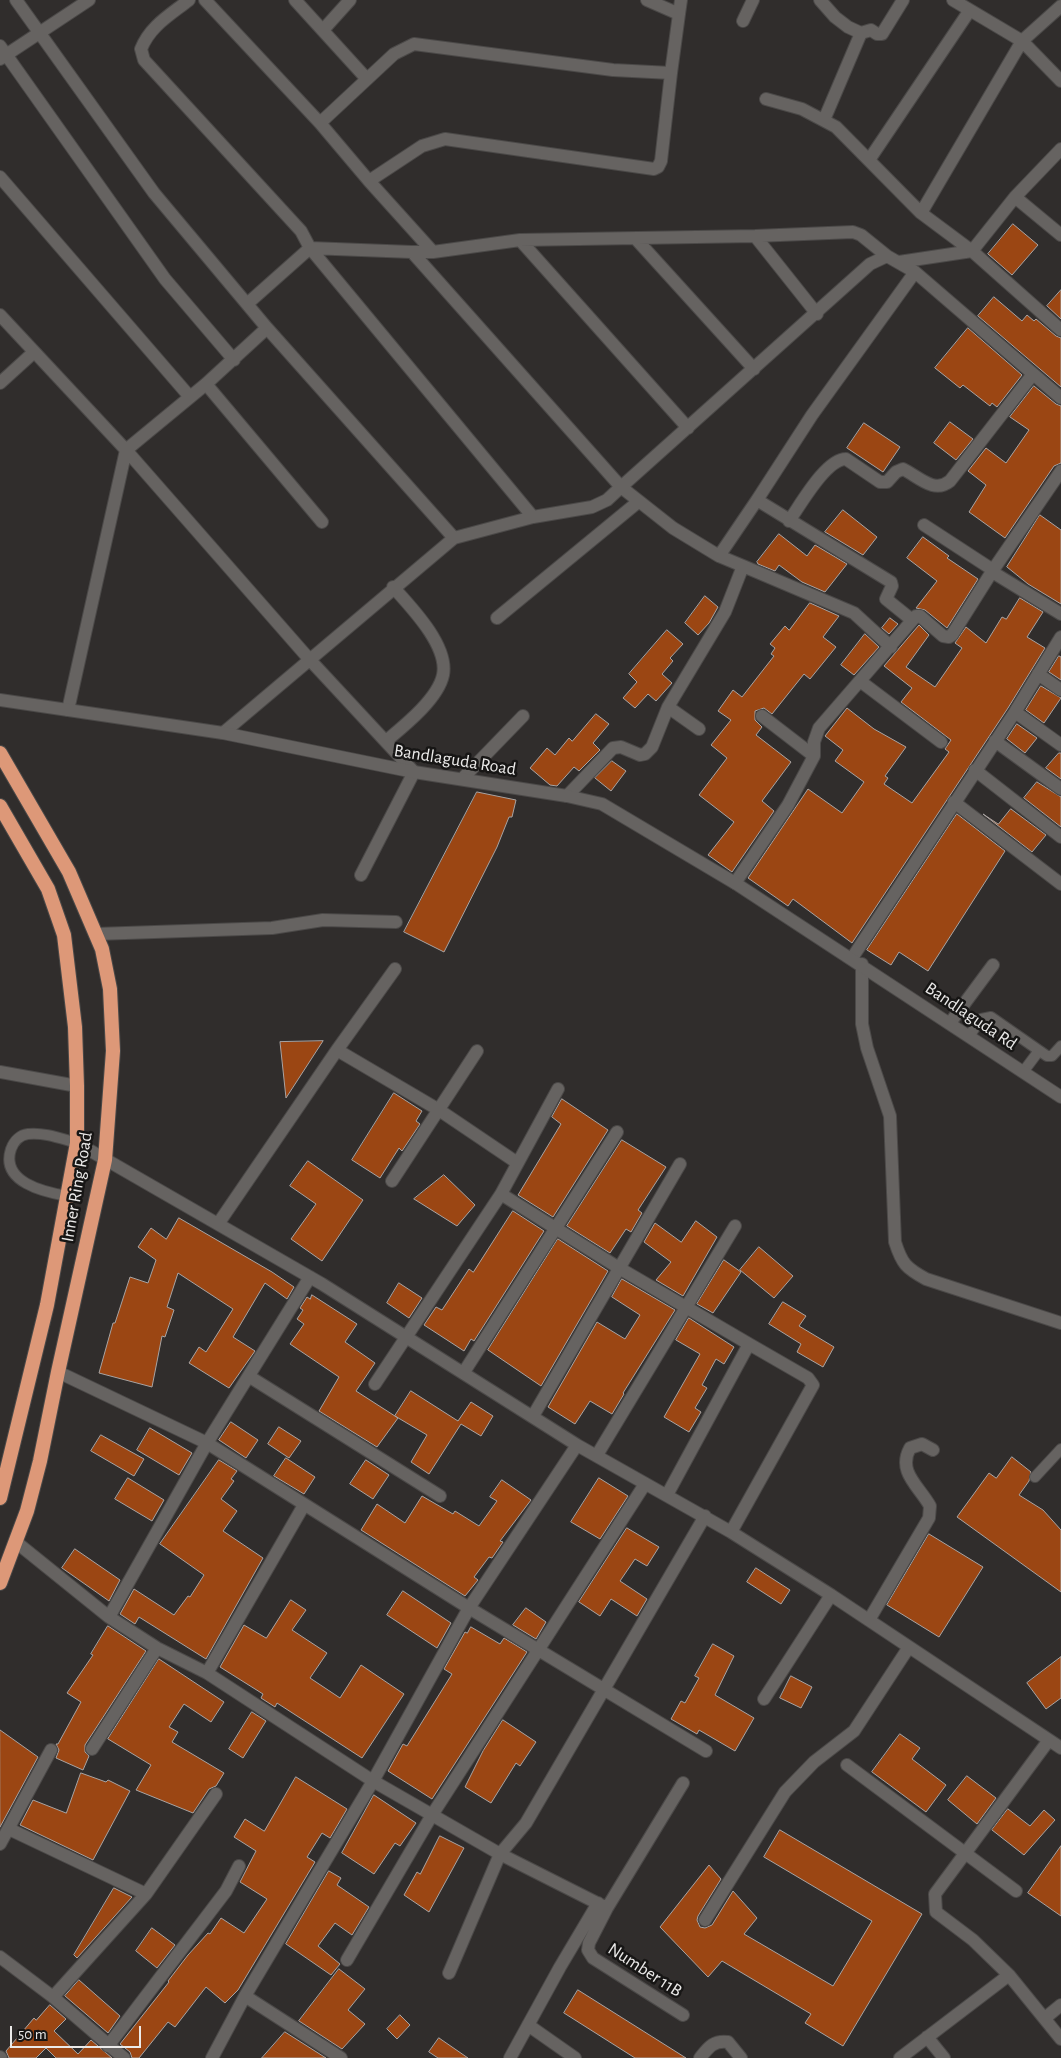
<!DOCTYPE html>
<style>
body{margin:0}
#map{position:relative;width:1061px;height:2058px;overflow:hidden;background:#302d2c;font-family:"Alegreya Sans",sans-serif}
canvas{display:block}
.scale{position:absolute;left:10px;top:2026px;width:131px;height:22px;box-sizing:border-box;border:2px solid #ebeae9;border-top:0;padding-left:6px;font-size:15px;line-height:18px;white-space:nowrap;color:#ebeae9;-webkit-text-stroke:4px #171615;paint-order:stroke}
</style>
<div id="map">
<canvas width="1061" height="2058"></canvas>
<div class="scale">50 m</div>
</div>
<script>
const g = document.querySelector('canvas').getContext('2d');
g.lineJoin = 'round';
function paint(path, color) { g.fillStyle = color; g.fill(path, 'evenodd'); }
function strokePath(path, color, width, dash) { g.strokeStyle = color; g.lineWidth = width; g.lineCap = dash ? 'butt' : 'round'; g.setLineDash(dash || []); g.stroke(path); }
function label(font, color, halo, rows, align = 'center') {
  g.font = font + ' "Alegreya Sans",sans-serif'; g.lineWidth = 5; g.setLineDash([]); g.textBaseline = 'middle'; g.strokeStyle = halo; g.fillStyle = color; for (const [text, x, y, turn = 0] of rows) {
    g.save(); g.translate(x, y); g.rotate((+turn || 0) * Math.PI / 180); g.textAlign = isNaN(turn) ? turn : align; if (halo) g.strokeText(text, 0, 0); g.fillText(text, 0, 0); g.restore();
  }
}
const building = new Path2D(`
 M1013,224L1038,245L1012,275L988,254Z
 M1061,290V319L1047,306Z
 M994,297L1022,321L1027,315L1034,321L1036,319L1056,336L1061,338V387L978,316Z
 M968,328L1022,375L997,407L992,403L990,406L963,385L960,388L935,368Z
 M1034,386L1056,404L1061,406V463L1054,466L1005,538L969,512L986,485L968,471L986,448L1006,463L1029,430L1010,417Z
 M950,422L973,439L956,460L934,443Z
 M864,423L900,447L883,472L847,448Z
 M843,510L877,537L863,555L825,532Z
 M1040,515L1061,530V604L1028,584L1007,567Z
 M779,534L807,556L815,545L847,564L825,592L802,582L779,565L775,571L758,564L757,562Z
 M923,537L949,556L947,558L978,579L947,628L925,610L916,608L937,581L907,558Z
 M705,596L718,607L709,623L698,635L685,623Z
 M1020,598L1043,612L1027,637L1045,648L1008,708L852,943L793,899L788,906L748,878L808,789L842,813L864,782L835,761L843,750L825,736L847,708L874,729L906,747L885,776L888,778L884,784L912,803L949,752L945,749L951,740L901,702L912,688L884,666L919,625L929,635L906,667L935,687L962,648L955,643L966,627L986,643L1002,617L1006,619Z
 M810,603L839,616L823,637L836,647L810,679L804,674L772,714L764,708L755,711V720L762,727L756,735L791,762L762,801L774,811L732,872L708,855L734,822L699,795L727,758L711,745L731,720L718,711L733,690L742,697L774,656L771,654L775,648L770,644L785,626L789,630Z
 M890,618L898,624L889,634L882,628Z
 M667,630L683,644L670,658L673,661L662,674L672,683L656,701L648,694L635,708L623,698L637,682L629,674Z
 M865,634L879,647L854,675L841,665Z
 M1059,656L1061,657V680L1049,672Z
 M1041,686L1061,698L1044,723L1026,710Z
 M596,714L609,724L593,743L600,750L579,771L574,767L557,786L550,785L530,768L547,748L555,755L569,738L572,741Z
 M1017,724L1037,738L1025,753L1007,739Z
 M1059,753H1061V779L1046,768Z
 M612,761L626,771L611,791L595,778Z
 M1037,782L1061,797V827L1024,798Z
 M477,792L516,800L512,817H509L497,847L444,952L404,932Z
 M1011,809L1046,835L1032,852L983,814L998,824Z
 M957,814L1005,851L928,971L899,952L891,965L867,950Z
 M323,1041L286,1098L280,1042Z
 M394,1093L422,1111L416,1121L420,1124L402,1151L399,1148L380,1178L352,1160Z
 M562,1099L608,1130L553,1217L518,1195L561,1124L552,1117Z
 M622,1140L666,1167L638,1210L642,1213L631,1232L626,1229L610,1253L567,1226Z
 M308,1161L363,1200L322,1261L291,1239L316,1204L290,1186Z
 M444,1175L475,1205L457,1226L414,1199Z
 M513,1211L544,1231L474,1341L471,1339L464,1351L424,1325L436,1307L442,1310L469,1269L473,1272Z
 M179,1218L272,1272L294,1287L287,1299L265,1283L233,1337L255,1351L229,1388L189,1363L199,1347L206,1352L233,1309L178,1273L167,1307L174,1310L165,1337L162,1336L152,1387L99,1373L113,1323H115L130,1277L148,1283L156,1260L138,1247L151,1228L166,1239Z
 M696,1221L717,1237L683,1296L656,1280L671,1262L644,1242L655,1223L681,1242Z
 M558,1239L608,1271L541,1386L488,1350Z
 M759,1247L793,1276L774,1298L740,1270Z
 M724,1260L741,1272L713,1313L697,1304Z
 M622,1279L675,1310L623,1393L624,1394L612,1414L590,1401L575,1424L548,1407L597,1322L625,1339L640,1315L612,1297Z
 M399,1283L422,1298L409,1318L387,1303Z
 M312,1295L357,1324L345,1342L375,1363L356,1391L398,1418L377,1447L319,1411L339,1377L290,1344L304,1324L297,1319L303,1310L300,1308L307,1297L310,1299Z
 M783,1302L806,1316L799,1326L834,1347L823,1367L797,1352L801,1344L769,1324Z
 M689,1318L734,1347L724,1364L716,1359L702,1385L707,1388L695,1408L701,1412L689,1432L664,1417L700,1354L676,1340Z
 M411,1391L458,1421L471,1402L493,1416L481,1436L461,1424L429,1474L411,1462L427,1435L395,1416Z
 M231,1422L258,1440L246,1458L219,1440Z
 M279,1427L301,1441L289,1458L268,1444Z
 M150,1428L192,1453L179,1475L137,1450Z
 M101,1435L144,1459L134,1476L91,1451Z
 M1012,1457L1031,1472L1029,1481L1019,1495L1043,1510L1061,1530V1592L957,1517L989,1473L996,1478Z
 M286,1458L315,1477L304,1494L274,1476Z
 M219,1460L237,1471L231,1479L234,1481L221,1499L237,1511L223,1531L263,1558L206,1659L139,1617L135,1624L120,1614L134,1589L174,1615L188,1596L190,1597L204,1575L160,1544Z
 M366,1460L389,1475L373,1499L350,1484Z
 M128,1478L164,1500L152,1521L115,1499Z
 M599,1478L628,1496L600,1539L571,1522Z
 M502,1480L531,1500L500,1541L503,1542L492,1558L489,1557L474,1577L478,1580L465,1596L361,1530L377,1504L405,1523L422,1496L453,1514L455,1511L479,1526L497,1501L490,1497Z
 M627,1528L659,1547L647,1566L635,1559L620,1581L647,1599L637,1616L611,1599L600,1616L579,1602Z
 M929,1534L983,1567L939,1637L887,1605Z
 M75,1549L120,1580L109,1601L62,1568Z
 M756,1568L790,1590L781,1604L747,1582Z
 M403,1591L451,1623L437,1648L387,1615Z
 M291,1600L306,1610L292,1630L327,1653L310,1678L340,1698L361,1665L404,1694L362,1758L277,1703L275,1707L261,1698L263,1694L220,1667L244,1625L266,1638Z
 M526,1608L546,1622L536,1639L513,1625Z
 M108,1626L146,1651L85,1745V1752L89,1756L83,1770L56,1758L59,1750L56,1744H58L81,1702L67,1693L93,1655L91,1654Z
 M471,1627L500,1644L504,1638L527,1652L432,1799L388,1771L403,1744L407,1746L452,1674L444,1669L465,1632L467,1633Z
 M713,1644L734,1656L715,1695L754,1718L735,1751L699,1730L697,1734L671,1719L681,1701L685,1703L699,1678L695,1676Z
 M1061,1657V1698L1046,1709L1027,1683Z
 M159,1659L224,1702L211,1722L184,1704L169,1727L178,1732L172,1742L224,1773L216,1786L209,1789L193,1813L136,1790L151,1765L108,1739Z
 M791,1676L812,1687L801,1708L780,1698Z
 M252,1712L266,1721L243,1758L229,1749Z
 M503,1720L536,1742L520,1766L516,1763L491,1803L465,1787L483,1751Z
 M0,1730L38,1757L0,1827Z
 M900,1734L920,1748L912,1759L946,1785L926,1812L872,1772Z
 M81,1773L106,1782L108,1780L130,1791L93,1860L20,1825L33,1800L66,1813Z
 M967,1776L996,1798L977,1824L948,1800Z
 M296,1777L347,1809L330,1838L322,1833L307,1857L315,1862L238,1990L225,2003L206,1987L175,2027L168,2022L139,2058H132L130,2052L120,2044L169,1982L168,1981L188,1955L208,1933L210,1934L221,1918L244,1933L267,1899L240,1882L256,1851L234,1837L245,1819L264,1831Z
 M374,1795L416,1823L400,1846L395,1843L374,1874L342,1853Z
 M1008,1809L1030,1826L1044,1810L1055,1820L1024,1855L992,1830Z
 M780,1830L922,1914L843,2046L805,2023L811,2014L722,1961L708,1977L660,1927L709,1865L721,1879L698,1916L697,1920L700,1927L705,1928L712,1925L733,1891L757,1918L744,1934L833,1986L872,1921L764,1857Z
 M440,1836L464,1848L429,1912L404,1895L417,1872L420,1874Z
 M1061,1846V1916L1028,1893Z
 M329,1871L341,1878L337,1885L369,1907L352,1935L335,1923L318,1946L340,1964L331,1975L286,1944Z
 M114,1888L132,1897L77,1958L74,1955Z
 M152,1928L175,1945L157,1968L136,1951Z
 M339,1969L365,1989L348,2010L365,2024L342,2049L299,2021Z
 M79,1980L120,2016L108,2033L65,1996Z
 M578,1990L686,2058H635L564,2013Z
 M50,2005L66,2019L54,2031L78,2054L91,2040L112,2058H56L46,2048L36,2058H9L6,2051L34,2018L36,2020Z
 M400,2015L410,2025L397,2039L387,2029Z
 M285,2032L326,2058H262Z
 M439,2038L468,2058H438L429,2052Z`);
paint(building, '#9b4613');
strokePath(building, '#a8a4a3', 1);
const service = new Path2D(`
 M969,1036L981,1019L991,1017L1047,1056H1052L1061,1046
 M1023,1072L1038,1052
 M67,1196C44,1192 0,1182 11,1149C14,1141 20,1135 28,1134C44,1132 62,1139 77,1143
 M1035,1477L1061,1449`);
const minor = new Path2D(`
 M16,0L154,193L267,328L454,538
 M189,0C170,15 150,26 141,49L144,60L301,231L310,248L533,517
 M205,0L320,123L369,181L433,252
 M295,0L366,78
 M647,0L679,14L671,73
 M820,0L835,17L848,27L861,33L871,30L877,34H882L903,0
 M953,0L1022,41L1061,81
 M679,14L681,0
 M743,21L753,0
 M323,30L350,0
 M0,46L165,279L234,360
 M0,59L89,0
 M766,99L802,109L836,127L921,213L972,251L1061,330
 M824,120L861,33
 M320,123L394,54L414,44L613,70L671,73L661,161L658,167L654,169L445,139L422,146L369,181
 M869,160L970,10
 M0,177L190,397
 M1015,197L1061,235
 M921,213L1022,41L1061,6
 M755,236L817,314
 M636,239L754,369
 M520,240L688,428
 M412,252L621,487L870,264L887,256
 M899,262L972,251L1015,197L1061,149
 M247,304L310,248L412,252H433L520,240L755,236L853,232L861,235L887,256L915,272L1061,398
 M0,315L126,450L310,660L414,772L361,875
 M0,383L33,353
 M206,384L322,522
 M757,500L812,415L915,272
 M789,521C801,504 826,459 846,459L880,482H887L896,472L903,469C919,477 934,494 950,481L1033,374
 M924,525L993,570L994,573L1061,614
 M743,566L854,613L891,647
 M497,618L638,502
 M1038,674L1061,690
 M860,681L941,742
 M668,707L699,729
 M68,710L126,450L206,384L267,328
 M1015,712L1061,745
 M762,716L814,756V742L819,728L916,616H920L943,636L949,637L952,635L993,570L1061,471
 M223,733L454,538L533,517L592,507L607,500L621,487L673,528L719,556
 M386,741C404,726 438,699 443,675C449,646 411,607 393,587
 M995,741L1061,789
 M975,770L1061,837
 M462,779L523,716
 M567,796L613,748L621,747L640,755L645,754L652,747L668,707L725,612L743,566L719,556L757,500L891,582L892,586L886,599L912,620
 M954,802L1061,884
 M735,883L788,805L814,756
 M96,934L272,928L323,920L396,922
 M852,958L1015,712L1061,637
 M862,964V1024L867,1048L890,1116L895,1242C902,1264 906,1268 926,1279L1061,1323
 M950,1023L993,965
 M337,1050L439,1110L516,1162
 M0,1072L77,1086
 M77,1143L322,1284L577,1445L731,1532L831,1595L1061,1748
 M392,1181L477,1051
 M501,1194L619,1268L749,1344
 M218,1224L337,1050L395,969
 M58,1372L207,1443L469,1608L706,1751
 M464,1372L617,1132
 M250,1377L440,1496
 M375,1384L501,1194L558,1089
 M533,1416L680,1164
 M597,1455L735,1226
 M667,1495L749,1344L808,1378L813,1385L731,1532
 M16,1542L109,1617L157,1648L207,1673L373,1781L500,1854L607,1908L589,1943L588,1950L593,1958L683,2015
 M109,1617L207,1443L310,1277
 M869,1620L929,1518L930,1506C919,1486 897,1472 910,1448L922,1444L933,1450
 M207,1673L304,1505
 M764,1699L831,1595
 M92,1749L157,1648
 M847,1765L1016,1891
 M9,1829L146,1894
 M0,1844L51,1750
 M607,1908L683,1783
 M705,1920L785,1792L814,1762L854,1731L909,1647
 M0,1957L53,1997L124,2058
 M347,1960L432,1815L645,1484
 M449,1973L500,1854L526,1823L705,1516
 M1009,1975L1061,2039
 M245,1996L341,2058
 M53,1997L146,1894L216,1794
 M1045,2018L1061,2005
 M528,2025L575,2058
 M927,2037L944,2058
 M108,2046L226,1891L239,1866
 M0,2057L1,2058
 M212,2058L245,1996L373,1781L469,1608L577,1445
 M510,2058L560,1967L598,1903
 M700,2058C708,2048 713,2040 728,2042L741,2058
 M900,2058L1009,1975L973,1940L936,1912L935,1894L1049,1740`);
const tertiary = new Path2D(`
 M0,700L223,733L414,772L567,796L602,804L735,883L1061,1097`);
const trunk = new Path2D(`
 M0,753L69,872L102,949L110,989L113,1051L105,1160L58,1372L40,1461L27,1511L0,1583
 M0,806L48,889L64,935L75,1027L77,1086V1143L47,1305L0,1498`);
strokePath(service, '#4b4948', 12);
strokePath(minor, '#4b4948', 14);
strokePath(tertiary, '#4b4948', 14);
strokePath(trunk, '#4b4948', 16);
strokePath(service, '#666361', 10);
strokePath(minor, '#666361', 12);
strokePath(tertiary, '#666361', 12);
strokePath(trunk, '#dd9878', 14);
label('18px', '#ebeae9', '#171615', [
 ["Bandlaguda Road",455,760,9],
 ["Bandlaguda Rd",971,1016,34],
 ["Inner Ring Road",77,1187,-80],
 ["Number 11B",645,1970,33]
]);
</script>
